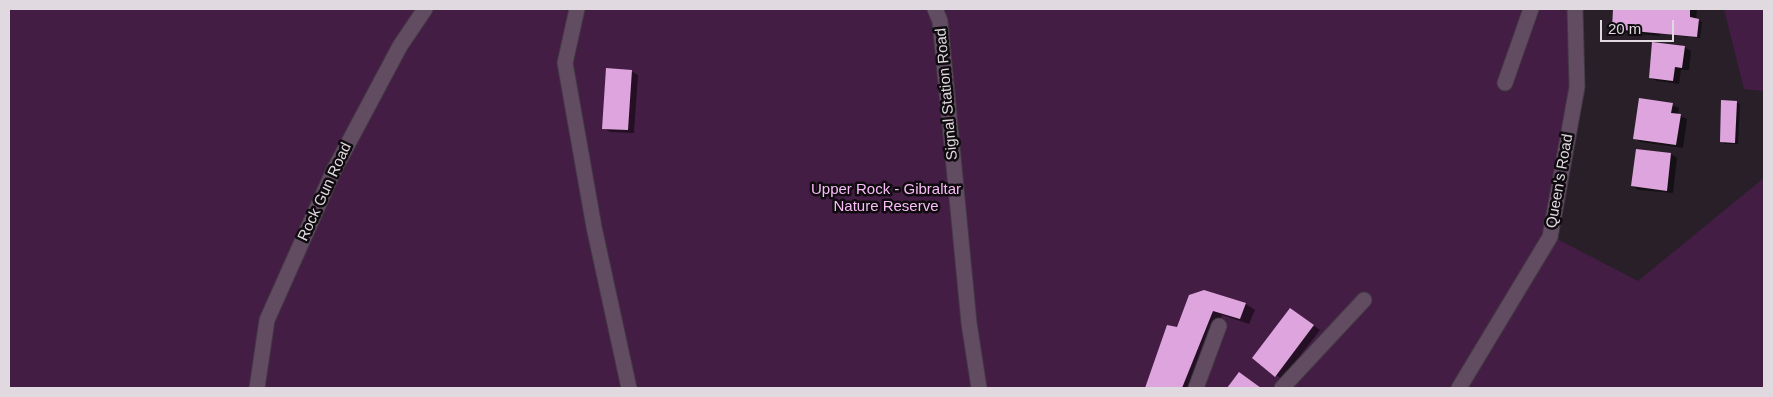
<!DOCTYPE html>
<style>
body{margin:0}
#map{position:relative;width:1773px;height:397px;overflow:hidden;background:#291f29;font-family:Helvetica,sans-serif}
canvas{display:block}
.frame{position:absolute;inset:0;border:10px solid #e0dae0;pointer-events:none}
.scale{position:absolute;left:1600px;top:20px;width:74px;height:22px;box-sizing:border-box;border:2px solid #e0dae0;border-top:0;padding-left:6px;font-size:15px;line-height:18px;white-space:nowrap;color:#e0dae0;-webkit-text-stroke:4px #0f0b0f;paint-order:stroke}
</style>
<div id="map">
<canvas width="1773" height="397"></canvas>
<div class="frame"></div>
<div class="scale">20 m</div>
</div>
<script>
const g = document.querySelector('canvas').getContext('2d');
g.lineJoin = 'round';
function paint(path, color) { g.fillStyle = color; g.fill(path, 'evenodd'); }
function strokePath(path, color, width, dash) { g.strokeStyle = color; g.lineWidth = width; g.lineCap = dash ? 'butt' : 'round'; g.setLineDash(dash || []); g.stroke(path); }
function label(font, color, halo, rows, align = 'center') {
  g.font = font + ' Helvetica,sans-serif'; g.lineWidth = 5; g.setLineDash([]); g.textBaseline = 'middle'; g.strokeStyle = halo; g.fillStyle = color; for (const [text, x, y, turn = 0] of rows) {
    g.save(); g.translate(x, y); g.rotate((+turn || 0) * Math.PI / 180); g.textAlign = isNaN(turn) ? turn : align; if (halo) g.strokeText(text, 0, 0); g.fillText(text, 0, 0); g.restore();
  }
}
paint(new Path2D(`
 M9,9H1582L1584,93L1557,239L1638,281L1764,178V388H9Z
 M1724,9H1764V91L1744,89Z`), '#441d45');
paint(new Path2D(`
 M1615,9H1697L1696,20L1702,22L1700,38L1660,34V36L1620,32L1613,28Z
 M1684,47L1691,51L1689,70H1681L1679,84L1657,81L1650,78Z
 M631,71L638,75L634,133L610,132L604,128Z
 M1736,102L1740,104L1738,144H1725L1722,142Z
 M1672,105L1679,108L1678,115L1687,119L1683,148L1641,142L1634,138Z
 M1671,154L1677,158L1673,193L1639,190L1632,186Z
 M1204,291L1246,304L1255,310L1249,324L1222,315L1193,388H1147L1168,326L1178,328Z
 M1297,313L1320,330L1282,379L1276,375Z`), '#0007');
paint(new Path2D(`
 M1613,9H1690V17L1699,19L1697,37L1612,29Z
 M1652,42L1685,46L1682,68L1675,67L1673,81L1649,78Z
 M606,68L632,70L628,130L602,129Z
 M1639,98L1673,103L1671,113L1681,114L1676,145L1633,139Z
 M1721,100L1737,101L1735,143L1720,142Z
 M1636,149L1671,153L1667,191L1631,186Z
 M1204,290L1246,303L1240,319L1213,311L1182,388H1145L1167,325L1177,327L1189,295Z
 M1290,308L1314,325L1275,377L1252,358Z
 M1239,372L1261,388H1227Z`), '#dda4dd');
const minor = new Path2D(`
 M577,9L565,63L594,227L629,388
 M935,9L940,21L969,323L979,388
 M1505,83L1531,9
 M257,388L267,320L334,170L400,46L425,9
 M1196,388L1219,326
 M1282,388L1364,300
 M1459,388L1550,237L1577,87L1575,9`);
strokePath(minor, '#433943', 17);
strokePath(minor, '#624c62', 15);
label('15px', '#e0dae0', '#0f0b0f', [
 ["Signal Station Road",947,94,-95],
 ["Queen's Road",1560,181,-80],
 ["Rock Gun Road",325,192,-65]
]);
label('15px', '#f9bcf8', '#0f0b0f', [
 ["Upper Rock - Gibraltar",886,190],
 ["Nature Reserve",886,207]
]);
</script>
